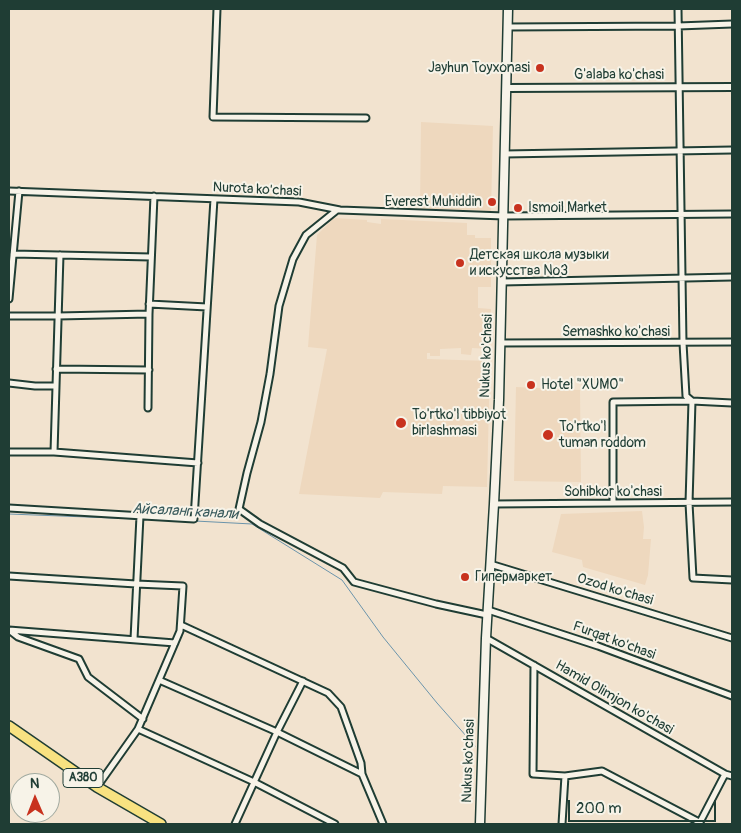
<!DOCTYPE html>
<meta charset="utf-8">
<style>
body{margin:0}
#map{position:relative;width:741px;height:833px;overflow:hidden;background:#f2e3cf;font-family:Pangolin,sans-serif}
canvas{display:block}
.frame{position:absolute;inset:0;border:10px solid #1f3d34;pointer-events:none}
.north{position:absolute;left:10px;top:773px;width:50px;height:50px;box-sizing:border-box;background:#f7f3e8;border:1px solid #a1aaa0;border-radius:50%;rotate:359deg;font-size:14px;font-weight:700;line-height:20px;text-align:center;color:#1f3d34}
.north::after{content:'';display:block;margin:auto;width:18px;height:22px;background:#c8321e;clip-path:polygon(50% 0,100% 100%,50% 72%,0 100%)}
.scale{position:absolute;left:568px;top:800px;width:148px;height:22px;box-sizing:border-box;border:2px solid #1f3d34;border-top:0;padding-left:6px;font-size:15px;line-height:18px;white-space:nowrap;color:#1f3d34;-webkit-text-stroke:4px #f7f3e8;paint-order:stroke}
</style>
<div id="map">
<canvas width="741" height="833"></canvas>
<div class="frame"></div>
<div class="north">N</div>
<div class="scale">200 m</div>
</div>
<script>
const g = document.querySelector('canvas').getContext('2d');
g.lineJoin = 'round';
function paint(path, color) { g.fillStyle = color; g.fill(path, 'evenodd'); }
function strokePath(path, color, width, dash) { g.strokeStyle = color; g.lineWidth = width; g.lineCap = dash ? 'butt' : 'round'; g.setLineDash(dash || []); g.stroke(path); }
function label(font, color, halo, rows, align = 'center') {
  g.font = font + ' Pangolin,sans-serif'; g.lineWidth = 4; g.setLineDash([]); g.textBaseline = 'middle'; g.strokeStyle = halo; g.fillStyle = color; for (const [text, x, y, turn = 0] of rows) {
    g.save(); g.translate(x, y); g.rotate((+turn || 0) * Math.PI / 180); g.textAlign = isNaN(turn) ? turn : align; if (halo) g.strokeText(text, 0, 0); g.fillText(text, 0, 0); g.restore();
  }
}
paint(new Path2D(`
 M421,122L493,126L491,211L420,209Z
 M334,218L367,220V222L381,224V219L467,223V235H475V238H491V287H478V308L491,309L490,349L472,348L471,355L461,354V348L440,349V356H430V353H427V359L490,361L487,487L443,486L442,494L383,492L380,498L299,494L327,349L308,347L317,235Z
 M516,387L580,390L581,482L514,481Z
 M642,511L644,527L643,539H651L648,575L645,585L583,567L582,560L552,552L561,514Z`), '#eed8be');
strokePath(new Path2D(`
 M9,514L138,519
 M142,519L186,521
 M195,521L252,524L342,580L383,637L437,703L475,746`), '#6b94ab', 1);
const minor = new Path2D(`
 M217,9L213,117L366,118
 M678,9L683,343L686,396L692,401L689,503L693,578L732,580
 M508,27L678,26L732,24
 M505,154L732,150
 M9,191L299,202L340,210L504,216L732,214
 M337,210L306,235L293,259L279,306L270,374L261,422L247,473L239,509L260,524L343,568L354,582L436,604L487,615
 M13,254L151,257
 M502,282L732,277
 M9,299L19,191
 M149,304L207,307
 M9,316H58L149,314
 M500,343L732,342
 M56,369L149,370
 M9,383L35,386H56
 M148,408L149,314L154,196
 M9,452H54L198,463
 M54,452L60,255
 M613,503V402L692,401L732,403
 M494,504L732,502
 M9,508L194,519L214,199
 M490,564L732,638
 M9,576L136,584L183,586L180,631L138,729L97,787
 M488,610L598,646L732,696
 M181,625L328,693L341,707L361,763L362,774
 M9,630L175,643
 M9,630L18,637L79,659L88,677L143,719
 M486,638L725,774L732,776
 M134,639L140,516
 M534,665L533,774L565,776L562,824
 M159,680L277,732L362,774L383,824
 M138,729L254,782L335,824
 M565,776L602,771L699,822
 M235,824L277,732L303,681
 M699,824L725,774`);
const tertiary = new Path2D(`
 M506,88L732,87`);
const secondary = new Path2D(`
 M480,824L486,638L494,504L499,400L508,9`);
const trunk = new Path2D(`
 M9,726L97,787L161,824`);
strokePath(minor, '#1f3d34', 9);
strokePath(tertiary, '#1f3d34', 10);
strokePath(secondary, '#1f3d34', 11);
strokePath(trunk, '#1f3d34', 12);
strokePath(minor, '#f7f3e8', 5);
strokePath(tertiary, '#f7f3e8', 6);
strokePath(secondary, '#f7f3e8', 8);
strokePath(trunk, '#f8e281', 9);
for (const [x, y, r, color] of [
 [540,68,5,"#c8321e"],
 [492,202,5,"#c8321e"],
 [518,208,5,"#c8321e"],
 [460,263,5,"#c8321e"],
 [531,385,5,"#c8321e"],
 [401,423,6,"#c8321e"],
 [548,435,6,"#c8321e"],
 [465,577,5,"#c8321e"]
]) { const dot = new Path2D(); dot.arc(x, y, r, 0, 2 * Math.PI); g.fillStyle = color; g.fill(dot); strokePath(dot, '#f7f3e8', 2); }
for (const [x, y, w] of [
 [83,778,40]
]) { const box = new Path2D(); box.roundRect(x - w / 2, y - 9.5, w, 19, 4); g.fillStyle = '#f7f3e8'; g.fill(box); strokePath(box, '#1f3d34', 1); }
label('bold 12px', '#1f3d34', null, [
 ["A380",83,778]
]);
label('14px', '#1f3d34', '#f7f3e8', [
 ["Jayhun Toyxonasi",530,68,"right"],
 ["Everest Muhiddin",482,202,"right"],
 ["Ismoil Market",528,208],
 ["Детская школа музыки",470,255],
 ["и искусства №3",470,271],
 ["Hotel \"XUMO\"",541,385],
 ["To'rtko'l tibbiyot",412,415],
 ["birlashmasi",412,431],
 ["To'rtko'l",559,427],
 ["tuman roddom",559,443],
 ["Гипермаркет",475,577]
], 'left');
label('14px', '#1f3d34', '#f7f3e8', [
 ["G'alaba ko'chasi",619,75],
 ["Nurota ko'chasi",257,190,3],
 ["Semashko ko'chasi",616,332],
 ["Nukus ko'chasi",487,356,-88],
 ["Sohibkor ko'chasi",613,492],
 ["Ozod ko'chasi",615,590,17],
 ["Furqat ko'chasi",614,641,20],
 ["Hamid Olimjon ko'chasi",614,698,30],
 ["Nukus ko'chasi",469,761,-88]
]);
label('italic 15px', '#385a5c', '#f7f3e8', [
 ["Айсаланг канали",185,512,3]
]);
</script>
